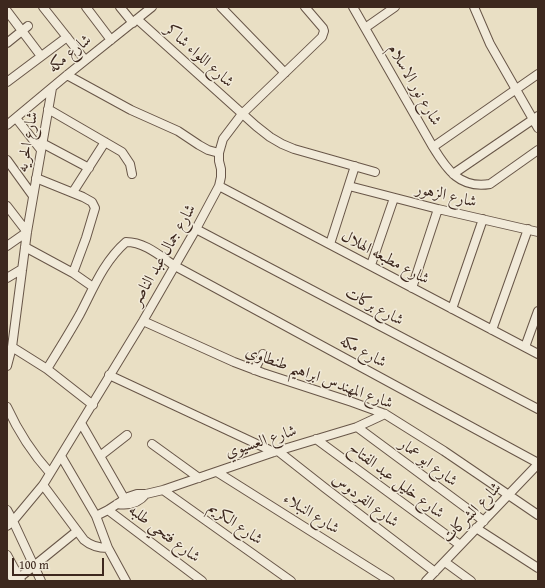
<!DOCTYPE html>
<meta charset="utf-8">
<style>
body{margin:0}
#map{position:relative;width:545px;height:588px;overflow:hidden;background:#e9dfc4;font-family:"Gentium Book Plus",serif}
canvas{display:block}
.frame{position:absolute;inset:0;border:8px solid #3d281e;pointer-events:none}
.scale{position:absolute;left:12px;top:558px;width:92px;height:18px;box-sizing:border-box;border:2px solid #3d281e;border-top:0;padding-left:5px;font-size:12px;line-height:14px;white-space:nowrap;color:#3d281e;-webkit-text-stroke:3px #f1ead9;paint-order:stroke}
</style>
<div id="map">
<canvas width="545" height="588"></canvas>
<div class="frame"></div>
<div class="scale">100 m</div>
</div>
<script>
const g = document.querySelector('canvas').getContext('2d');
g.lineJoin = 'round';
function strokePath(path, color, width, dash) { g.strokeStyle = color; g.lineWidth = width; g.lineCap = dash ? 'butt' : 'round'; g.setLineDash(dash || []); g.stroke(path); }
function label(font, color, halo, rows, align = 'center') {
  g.font = font + ' "Gentium Book Plus",Amiri,serif'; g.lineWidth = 3; g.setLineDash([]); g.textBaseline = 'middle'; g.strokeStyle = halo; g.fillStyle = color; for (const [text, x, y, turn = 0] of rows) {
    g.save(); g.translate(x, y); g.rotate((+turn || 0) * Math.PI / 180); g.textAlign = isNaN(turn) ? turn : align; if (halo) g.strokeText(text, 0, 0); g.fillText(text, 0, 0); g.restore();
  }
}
const minor = new Path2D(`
 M43,7L85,60
 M86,7L111,40
 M120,7L133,23
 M221,7L285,73
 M353,7L433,147C447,170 460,189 490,184L538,150
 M474,7L490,44L538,128
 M7,11L41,56
 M137,19L256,126L270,137L282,144L294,149L375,172
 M365,28L395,7
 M7,43L28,26
 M67,75L131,110L178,131L199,145L208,150L219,153
 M7,82L67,37
 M48,109L122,152L130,164L132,174
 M16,118L41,150
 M7,125L67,75L152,7
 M42,143L89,168
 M433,147L538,74
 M7,160L33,196
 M453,174L538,116
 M36,178L83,197L92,202L95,208L86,238L73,273
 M219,186L538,354
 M349,186L438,209L538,232
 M73,192L105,142
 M7,206L27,232L7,246
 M196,229L538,409
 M330,244L355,166
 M25,247L73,273L93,287
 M371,265L394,198
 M7,278L22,269
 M412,288L438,209
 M452,309L483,219
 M143,321L234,362L263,373L352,402L385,414L444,451L538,515
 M492,330L528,229
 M12,347L47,369L93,405
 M525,347L538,311
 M7,366L12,347L27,232L52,88
 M47,369C58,351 70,332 80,314C93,289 104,261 126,242C145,242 160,256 175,266L538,463
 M254,370L263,354
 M109,375L274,452
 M7,407C18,431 32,453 50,473
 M81,423L124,498
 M357,427L484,521
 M316,439L460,545
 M152,444L199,478
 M278,451L325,488L435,572
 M61,456L96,516L108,548L126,581
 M100,456L127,435
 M217,472L390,581
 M43,485L84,540C91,546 98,548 108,548
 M163,490L291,581
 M117,504C129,506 138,504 146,494
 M7,510L13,521L41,581
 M108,510L202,581
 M96,516L108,510L128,497L137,494H146L163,490L274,452L357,427L385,414
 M7,526L13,521L43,485L143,321L196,229L219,186L221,177V169L219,161V153L223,139L242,114L322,37L324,31L323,28L305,7
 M476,528L538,568
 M7,555L21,581
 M445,562L471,581
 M7,568L14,581
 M19,578L77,531
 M426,581L538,464`);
strokePath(minor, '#685648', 10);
strokePath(minor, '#f1ead9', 8);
label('16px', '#3d281e', '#f1ead9', [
 ["شارع مكه",70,54,-39],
 ["شارع اللواء شاكر",199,56,42],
 ["شارع نور الاسلام",414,85,60],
 ["شارع الحريه",28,142,-80],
 ["شارع الزهور",446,196,13],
 ["شارع جمال عبد الناصر",164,255,-60],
 ["شارع مطبعه الهلال",385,258,28],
 ["شارع بركات",374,307,28],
 ["شارع مكه",363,352,29],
 ["شارع المهندس ابراهيم طنطاوي",319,378,20],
 ["شارع العسيوي",261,442,-18],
 ["شارع ابو عمار",428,463,37],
 ["شارع خليل عبد الفتاح",396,481,37],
 ["شارع الفردوس",365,501,37],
 ["شارع الشركات",472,513,-46],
 ["شارع النبلاء",311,514,32],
 ["شارع الكريم",235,524,35],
 ["شارع فتحي طلبه",164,534,37]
]);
</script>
